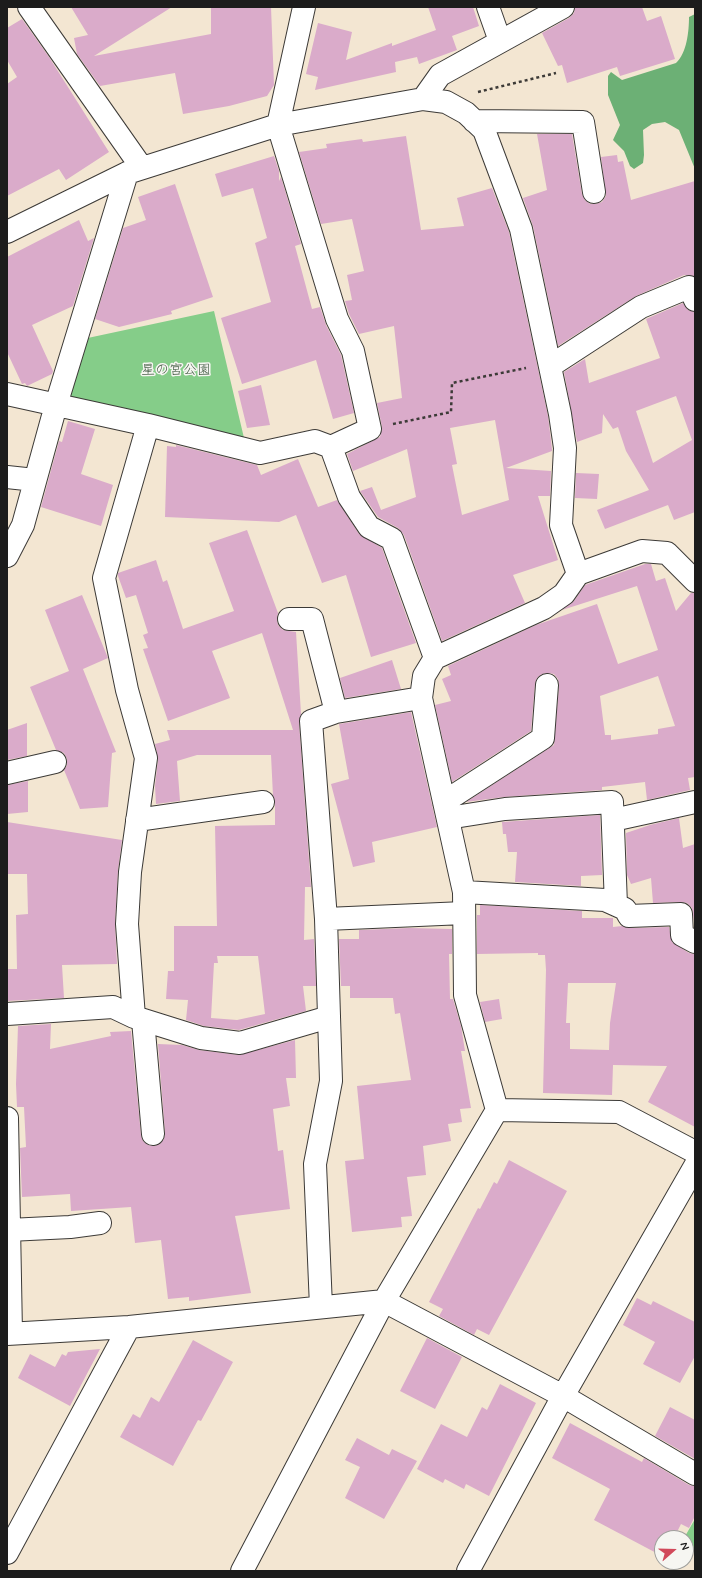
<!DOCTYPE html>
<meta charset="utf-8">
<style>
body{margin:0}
#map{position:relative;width:702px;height:1578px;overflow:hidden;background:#f3e6d2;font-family:Mynerve,sans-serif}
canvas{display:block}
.frame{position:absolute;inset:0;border:8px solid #1c1c1c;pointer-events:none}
.north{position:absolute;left:654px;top:1530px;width:40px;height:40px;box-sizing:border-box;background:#f6f6f2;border:1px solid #9f9f9c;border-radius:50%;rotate:70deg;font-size:11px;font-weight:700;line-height:16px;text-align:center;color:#1c1c1c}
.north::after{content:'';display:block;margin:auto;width:14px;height:18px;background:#d1495b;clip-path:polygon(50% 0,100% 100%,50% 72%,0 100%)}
</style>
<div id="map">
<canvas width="702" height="1578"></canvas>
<div class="frame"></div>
<div class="north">N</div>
</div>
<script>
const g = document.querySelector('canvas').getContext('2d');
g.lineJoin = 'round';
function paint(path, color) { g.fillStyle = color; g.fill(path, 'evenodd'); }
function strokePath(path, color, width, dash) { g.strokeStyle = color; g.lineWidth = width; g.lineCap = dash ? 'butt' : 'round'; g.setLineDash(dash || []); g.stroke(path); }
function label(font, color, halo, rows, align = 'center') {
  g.font = font + ' Mynerve,"Klee One",sans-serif'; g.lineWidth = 3; g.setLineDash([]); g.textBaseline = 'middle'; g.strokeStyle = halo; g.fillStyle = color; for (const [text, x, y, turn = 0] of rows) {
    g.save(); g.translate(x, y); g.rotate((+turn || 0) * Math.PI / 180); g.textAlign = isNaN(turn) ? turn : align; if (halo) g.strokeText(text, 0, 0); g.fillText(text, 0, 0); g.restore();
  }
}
paint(new Path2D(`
 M214,311L244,438L72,398L68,387L83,339Z
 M695,1519V1546L686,1561V1538H684Z`), '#85cd89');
paint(new Path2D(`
 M695,14V169L679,130L665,122L652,124L643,130L644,155L643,163L634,169L630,166L624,151L613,140L620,125L608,95V76L611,72L622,80L676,63C687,53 689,31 689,17Z`), '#6cb075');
paint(new Path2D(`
 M71,7H172L94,56L211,34V7H271L274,85L267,96L229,106L183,114L175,73L100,86L77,54L74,38L88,35Z
 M428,7H473L479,26L452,36L457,50L419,64L417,57L395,62L396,72L315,90L318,77L306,74L318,23L352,32L346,60L392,43V46L436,30Z
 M575,7H642L647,21L661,16L675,59L620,76L617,67L567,83L562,65L558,66L542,33L569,18L574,13Z
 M22,19L49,57L109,152L66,180L59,169L7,196V84L17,77L7,60V28Z
 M537,134H572L582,194L585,200L590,204H596L602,202L606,196L601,157L617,155L618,162L623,161L631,200L695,181V276L684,275L636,296L558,346L533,226L523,198L547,190Z
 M406,136L421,230L464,226L457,198L492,188L509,232L548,416L552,449V451L506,468L551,471L550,496H538L558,560L513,575L525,603L442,641L404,535L398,528L378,517L360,491L372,487L381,510L416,497L407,449L353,471L347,454L380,437L382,427L377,403L402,398L394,326L359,334L349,314L345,301L352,300L347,275L364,271L352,219L321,224L299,152L327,148L326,144L362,139L363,142ZM495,420L509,500L462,515L452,465L457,464L450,428Z
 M274,156L279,171V181L281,177L301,244L295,246L312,309L320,307L326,325L341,355L354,413L333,419L316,360L242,384L221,318L271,302L255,243L267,238L253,188L222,197L215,174Z
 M175,184L213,297L171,311L172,314L119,327L95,319L123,228L146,220L138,197Z
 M79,220L88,241L94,238L73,306L32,325L53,371L52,374L27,386L25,383L22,384L7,352V257Z
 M683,303L688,310L695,312V512L674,520L668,505L605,529L597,510L649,490L626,451L618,427L613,429L603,414L602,433L577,442L564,372L585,359L589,383L660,358L646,319ZM676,396L692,440L653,463L636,411Z
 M261,385L270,425L247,428L238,391Z
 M68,421L95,429L81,474L113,485L101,526L41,507L59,441L62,442Z
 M176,445L257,465L261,475L298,459L318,507L337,500L359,534L382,548L416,643L371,657L346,575L322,583L296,515L279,522L165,517L167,446L176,447Z
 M576,473L599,474L597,499L575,498Z
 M247,530L278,613L277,619L278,625L283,630L296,632L301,714L299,722L311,887H305L304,940L314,939L316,986H303L306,1011L239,1030L204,1026L186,1020L188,1000L166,999L168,971H174V926H217L215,826L275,825V801L273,796L271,755H197L177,761L180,801L156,804L155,786L158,759L155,744L170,740L167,730H293L262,633L212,651L230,698L168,721L143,649L148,648L143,635L148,633L136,595L126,598L118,576V573L156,560L163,582L167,580L183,629L234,611L209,543ZM217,956H258L265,1014L237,1020L211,1018L214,963H218Z
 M645,564H651L656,581L665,578L676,611L691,593H695V777L688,778L690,790L647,800L645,782L602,787V790L504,797L466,802L554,745L559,686L558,679L554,674L548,673L542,674L537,678L535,684L531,731L452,782L435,705L451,701L442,679L451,675L448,666L536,625L597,604L618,664L658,650L637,586L562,610L574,601L585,585ZM658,676L675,726L658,729V734L611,740V735H605L600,696Z
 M82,595L108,658L83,669L116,752L112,753L108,807L80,809L64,770L67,765V759L64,753L56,750L30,687L69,671L45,610Z
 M392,660L401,689L345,698L340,678Z
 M411,712L437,827L372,842L375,862L353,867L331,784L349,779L339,724Z
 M27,723V756L7,760V730Z
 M28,781V812L7,814V785Z
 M600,815L602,875L581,876V886L515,882L517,852H508L506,834H503L502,822Z
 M679,818L683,848L695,844V928L692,908L687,903L681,902L653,903L651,878L631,884L627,875L626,833L650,825Z
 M7,822L122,840L118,871L115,923L117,964L62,965L64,998L7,1001V969H17L16,915L28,914L27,874H7Z
 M480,905L582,911V918H613V927L622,926L629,928L669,927L672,942L689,953L695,954V1127L648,1102L667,1066L613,1065L612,1095L543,1093L546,970L545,955H538V953L477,954V915H480ZM568,983H616L610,1023L609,1050L570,1049V1023H566Z
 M409,928L452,929V954H449L450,999H453L461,1026L465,1051H461L471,1108L460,1109L462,1122L448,1124L451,1141L423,1146L426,1175L407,1177L412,1216L401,1217L402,1227L352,1232L345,1161L364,1159L357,1086L411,1080L400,1013L395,1014L393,998H350V986H341L339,939H359V930Z
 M499,999L502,1019L485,1022L480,1002Z
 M51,1024L50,1049L111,1036L110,1032L131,1031L141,1135L143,1141L148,1145L154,1146L160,1144L164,1139L165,1133L158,1044L182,1045L199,1050L239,1055L295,1040L296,1078H286L290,1106L273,1109L278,1151L283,1150L290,1209L235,1216L251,1293L189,1301V1297L168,1299L161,1240L135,1243L131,1207L71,1211L70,1194L22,1197L20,1148L26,1147L24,1107H17L16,1084L18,1026Z
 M509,1160L567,1191L489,1335L477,1329L474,1335L439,1316L443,1309L429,1302L478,1208L480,1209L494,1182L497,1184Z
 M637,1298L651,1305L653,1301L695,1322V1356L680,1383L643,1364L655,1342L623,1325Z
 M427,1338L462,1357L435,1409L400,1391Z
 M193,1340L233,1362L201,1421L198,1420L173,1466L120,1437L133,1414L140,1418L151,1397L159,1402Z
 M100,1349L70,1406L18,1378L30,1354L55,1367L62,1354L66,1356L68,1352Z
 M500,1384L536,1403L489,1496L466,1484L464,1489L445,1479L443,1483L417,1469L441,1424L467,1437L482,1407L487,1410Z
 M670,1407L695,1420V1459L655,1436Z
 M570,1423L642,1462L644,1458L689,1485L695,1486V1516L689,1528L681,1524L674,1538H662V1556L594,1520L610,1489L552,1458Z
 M357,1438L389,1455L392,1449L417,1461L384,1519L345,1498L360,1467L345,1460Z`), '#daabca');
const minor = new Path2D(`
 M29,7L142,168
 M488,7L500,41
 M423,99L446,102L466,113L484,130L521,229L560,414L565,448L561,525L578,574
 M474,121L583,122L594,192
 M7,232L127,173L278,125L423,99L440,75L563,7
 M550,364L555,363L641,307L689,287L695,300
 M7,394L148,425L260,453L315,441L331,447L370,429L353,351L337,319L278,125L304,7
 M331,447L349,497L369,527L392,539L435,658
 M7,477L35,480
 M7,556L23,525L56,405L127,173
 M289,619H312L336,712
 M7,773L55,762
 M444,802L543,738L547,685
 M448,818L505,809L612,802L616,905
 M137,820L263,802
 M613,820L695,802
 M464,892L605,900L625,909L629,916L681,914L682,935L695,942
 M326,919L464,913
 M7,1014L113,1007L134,1017L201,1038L240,1043L329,1017
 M134,1017L127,924L130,872L146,758L127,690L104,578L148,425
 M143,1020L153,1134
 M497,1110L619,1112L695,1152
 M7,1118L11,1333
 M9,1230L70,1227L100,1223
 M321,1307L315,1164L331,1081L326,919L311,721L336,712L421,698
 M7,1334L129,1327L384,1301L563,1396L695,1474
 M7,1553L129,1327
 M242,1571L384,1301L497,1110L465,995L464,892L421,698L424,676L435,658L544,608L564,594L578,574L642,551L667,553L695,581
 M468,1571L563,1396L695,1166`);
strokePath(minor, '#3c3a37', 24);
strokePath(new Path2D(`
 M478,92L556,73
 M393,424L451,412L452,383L526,368`), '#3c3a37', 2.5, [3, 3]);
strokePath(minor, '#fff', 22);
label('14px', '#415a42', '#f6f6f2', [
 ["星の宮公園",176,371]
]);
</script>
